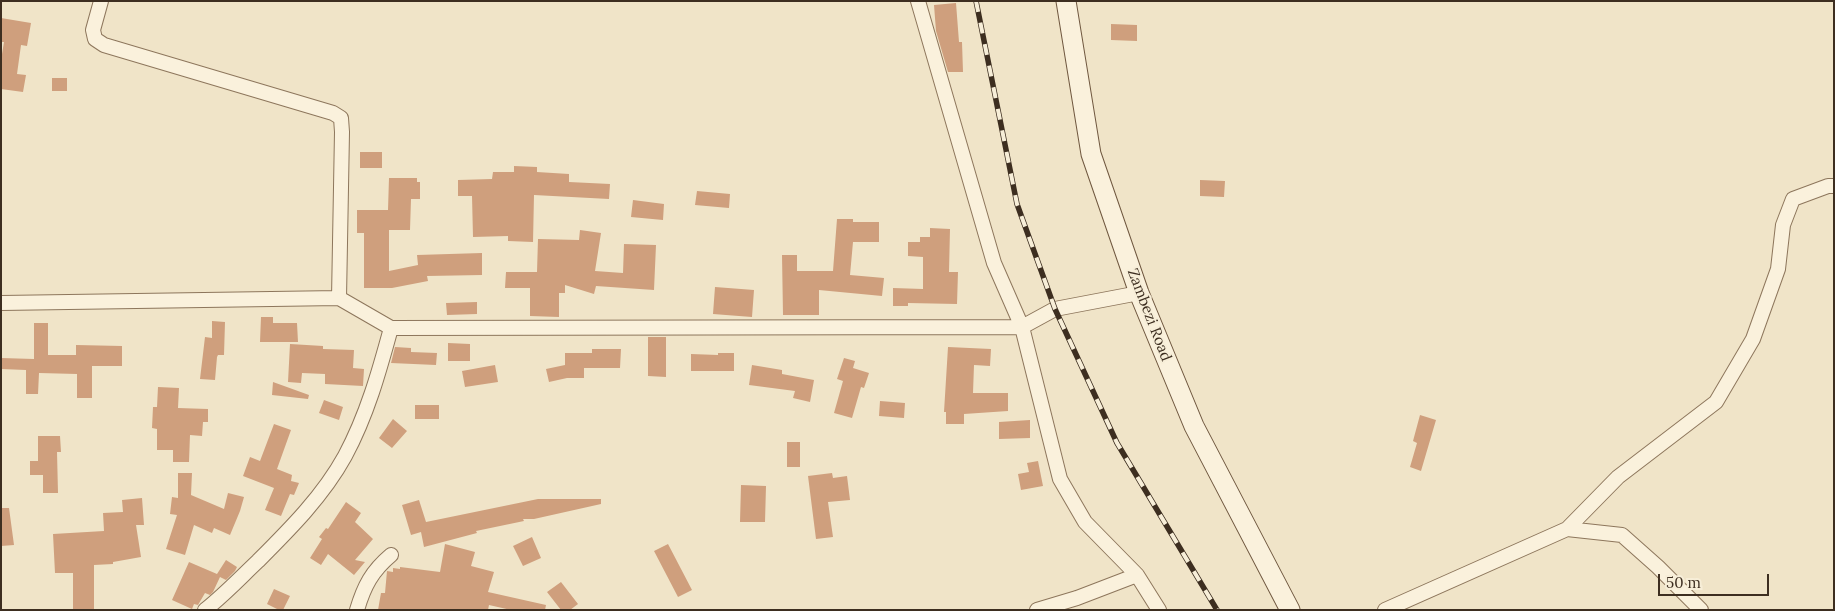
<!DOCTYPE html>
<style>
body{margin:0}
#map{position:relative;width:1835px;height:611px;overflow:hidden;background:#f0e4c8;font-family:Lora,serif}
canvas{display:block}
.frame{position:absolute;inset:0;border:2px solid #3d2e20;pointer-events:none}
.scale{position:absolute;left:1658px;top:574px;width:111px;height:22px;box-sizing:border-box;border:2px solid #3d2e20;border-top:0;padding-left:6px;font-size:15px;line-height:18px;white-space:nowrap;color:#3d2e20;-webkit-text-stroke:4px #f7eed8;paint-order:stroke}
</style>
<div id="map">
<canvas width="1835" height="611"></canvas>
<div class="frame"></div>
<div class="scale">50 m</div>
</div>
<script>
const g = document.querySelector('canvas').getContext('2d');
g.lineJoin = 'round';
function paint(path, color) { g.fillStyle = color; g.fill(path, 'evenodd'); }
function strokePath(path, color, width, dash) { g.strokeStyle = color; g.lineWidth = width; g.lineCap = dash ? 'butt' : 'round'; g.setLineDash(dash || []); g.stroke(path); }
function label(font, color, halo, rows, align = 'center') {
  g.font = font + ' Lora,serif'; g.lineWidth = 4; g.setLineDash([]); g.textBaseline = 'middle'; g.strokeStyle = halo; g.fillStyle = color; for (const [text, x, y, turn = 0] of rows) {
    g.save(); g.translate(x, y); g.rotate((+turn || 0) * Math.PI / 180); g.textAlign = isNaN(turn) ? turn : align; if (halo) g.strokeText(text, 0, 0); g.fillText(text, 0, 0); g.restore();
  }
}
paint(new Path2D(`
 M956,3L959,42H962L963,72H948L936,31L934,5Z
 M1,18L31,23L27,46L21,45L17,74L26,75L23,92L1,89V60L4,42H1Z
 M1111,24L1137,25V41L1111,40Z
 M52,78H67V91H52Z
 M360,152H382V168H360Z
 M514,166L537,167V172L569,174V182L610,184L609,199L534,195L533,242L508,241V236L473,237L472,196H458V180L492,179L493,172H514Z
 M389,178H417V182H420V199H411L410,230H389V271L418,265L417,255L482,253V275L427,276L428,281L392,288H364V233H357V210H388Z
 M1200,180L1225,181L1224,197L1200,196Z
 M697,191L730,194L729,208L695,205Z
 M633,200L664,204L663,220L631,217Z
 M837,219H853V222H879V242H853L850,275L884,278L882,296L819,290V315H783L782,255H797V271H833Z
 M930,228L950,229L949,272H958L957,304L908,303V306H893V288L923,289V257L908,256V242H920V237H930Z
 M580,230L601,233L595,271L623,273L624,244L656,245L654,290L596,286L594,294L565,285V293H559V317L530,316V288H505L506,272H537L538,239L579,240Z
 M715,287L754,290L752,317L713,314Z
 M477,302V314L447,315L446,303Z
 M261,317H273V323H297L298,342H260Z
 M212,321L225,322L224,355H218L217,357L215,380L200,379L205,337L212,338Z
 M34,323H48V355H76V345L122,346V366H92V398H77V374L39,373L38,394H26V370L1,369V358L34,359Z
 M648,337H666V377L648,376Z
 M448,343L470,344V361H448Z
 M290,344L323,346V349L354,350L353,368L364,369L363,386L325,384V374L302,373L301,383L288,382Z
 M395,347L411,348V352L437,353L436,365L391,363Z
 M948,347L991,349L990,366L974,365L973,393H1008V411L964,414V424H946V412H944Z
 M592,349H621L620,368H584V378H567L549,382L546,369L565,365V353H592Z
 M718,353H734V371H691V354L718,355Z
 M844,358L855,361L853,368L869,373L864,388L861,387L852,418L834,413L843,381L837,379Z
 M495,365L498,382L465,387L462,371Z
 M752,365L782,370V374L814,380L810,402L793,398L795,391L749,385Z
 M273,382L309,395L308,399L272,395Z
 M158,387L179,388L178,408L208,409V422H203L202,436L190,435L189,462H173V450H157V429L152,428L153,407H157Z
 M324,400L343,407L339,420L319,413Z
 M880,401L905,403L904,418L879,416Z
 M415,405H439V419H415Z
 M1420,415L1436,420L1421,471L1410,467L1417,443L1413,441Z
 M393,419L407,431L392,448L379,438Z
 M1030,420V438L999,439V422Z
 M274,424L291,430L277,469L292,475L291,481L299,483L294,495L290,494L281,516L265,510L274,488L243,476L250,457L260,461Z
 M38,436H60L61,452H57L58,493H43V475H30V461H38Z
 M787,442H800V467H787Z
 M1038,461L1043,486L1021,490L1018,474L1029,472L1027,463Z
 M178,473H192L191,495L224,509L228,493L244,497L240,511L230,535L214,528L212,533L194,525L185,555L166,549L177,515L170,514L172,497L178,498Z
 M832,473L833,478L847,476L850,500L828,502L833,537L816,539L808,476Z
 M741,485L766,486L765,522H740Z
 M142,498L144,525H136L141,557L113,562V564L94,565V610H73V573H55L53,534L104,531L103,513L123,512L122,500Z
 M538,499H601V504L534,519H523L524,521L476,531L477,533L424,547L421,532L411,535L402,505L419,500L426,522Z
 M346,502L361,513L355,522L373,539L355,560L365,562L354,575L328,554L321,565L310,558L322,539L319,537L326,528L328,529Z
 M1,508H9L14,545L1,546Z
 M532,537L541,558L523,566L513,546Z
 M445,544L475,552L471,566L494,572L488,592L546,605L545,610H511L489,605L488,610H378L381,593H385L387,571L393,572V568L400,569V567L440,572Z
 M668,544L692,590L678,597L654,551Z
 M226,560L237,567L235,571L226,580L220,577L213,592L210,595L205,593L198,605L194,604L192,609L172,600L189,562L217,574Z
 M561,582L578,604L570,610H561L547,592Z
 M274,589L290,596L283,610H279L267,604Z`), '#cf9f7d');
const minor = new Path2D(`
 M101,1L93,30L95,39L104,45L333,113L341,118L342,132L339,298
 M918,1L994,263L1022,327L1060,479L1085,522L1137,575L1159,610
 M1,303L339,298L391,328L1022,327L1055,309L1139,293
 M1567,529L1622,535L1658,567L1701,610
 M205,610C224,595 241,577 258,561C290,529 323,496 345,456C367,415 379,372 391,328
 M357,610C364,586 372,571 391,555
 M1037,610L1077,598L1137,575
 M1385,610L1567,529L1618,477L1716,402L1753,339L1778,269L1783,225L1793,199L1828,186H1834`);
const secondary = new Path2D(`
 M1066,1L1091,154L1139,293L1194,426L1290,610`);
strokePath(minor, '#8d765c', 16);
strokePath(secondary, '#6f573f', 21);
strokePath(minor, '#faf1dc', 14);
strokePath(secondary, '#faf1dc', 19);
const rail = new Path2D(`
 M976,1L1017,204L1055,309L1117,443L1217,610`);
strokePath(rail, '#3d2e20', 5.5);
strokePath(rail, '#f7eed8', 4, [11]);
label('15px', '#3d2e20', '#f7eed8', [
 ["Zambezi Road",1149,315,69]
]);
</script>
